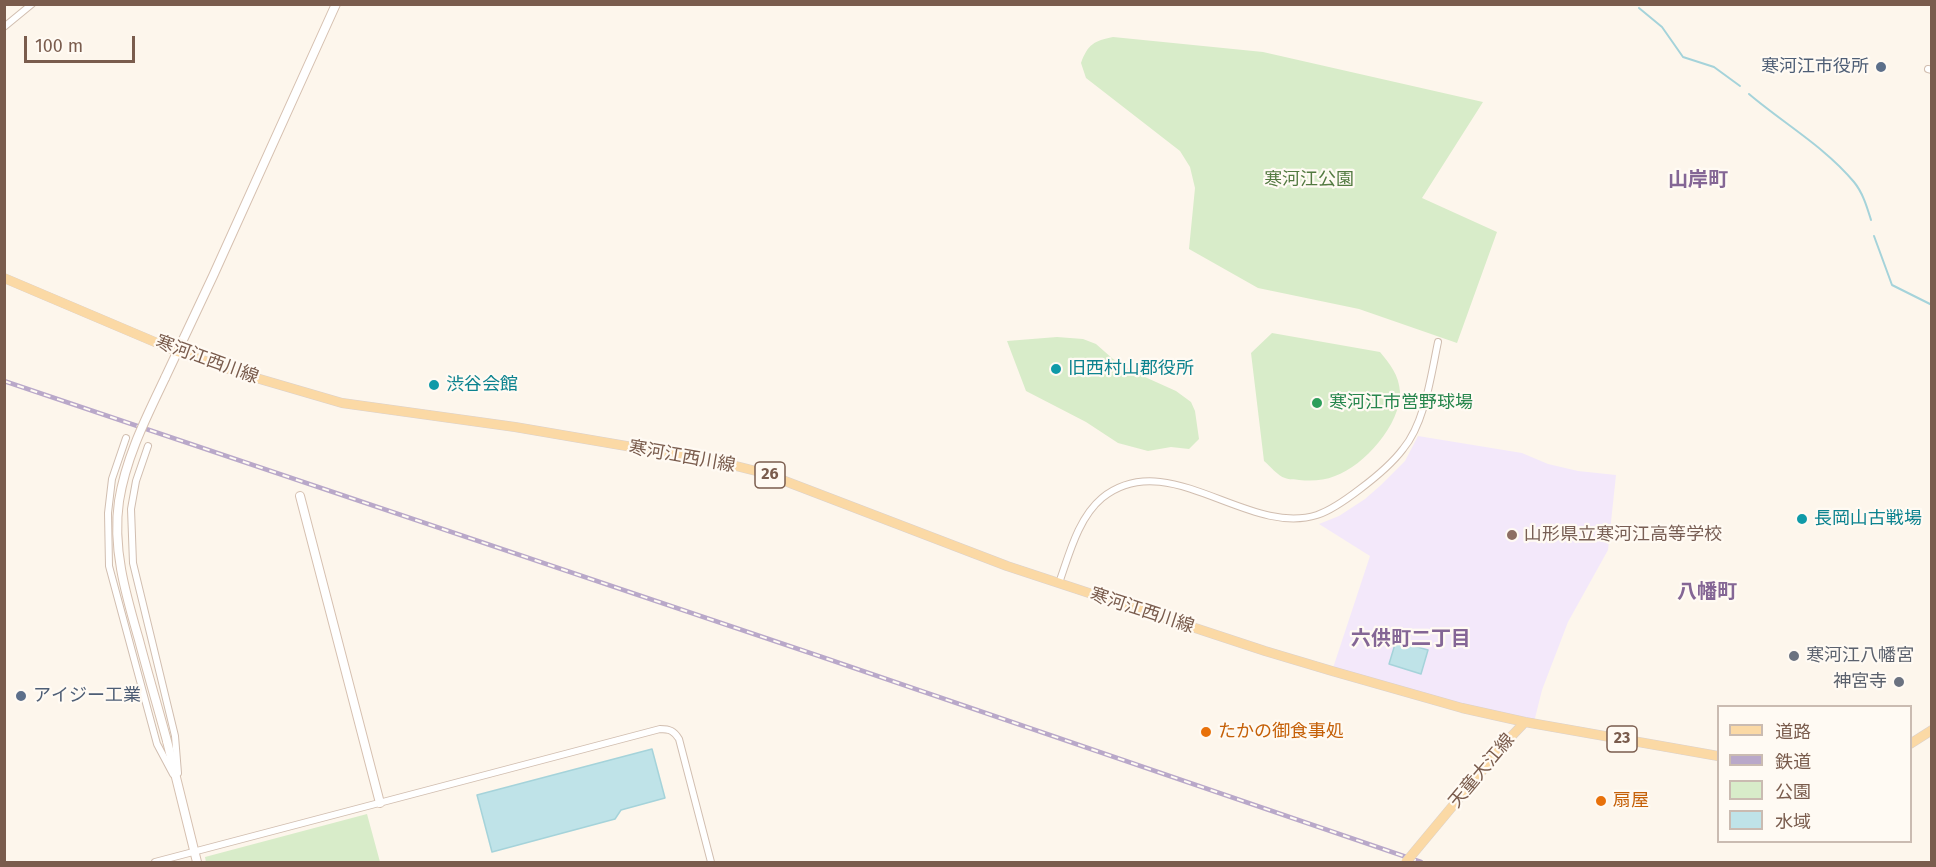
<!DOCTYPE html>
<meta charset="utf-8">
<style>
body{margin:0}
#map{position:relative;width:1936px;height:867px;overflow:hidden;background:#fdf6ec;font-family:"Fira Sans","Noto Sans JP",sans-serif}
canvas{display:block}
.frame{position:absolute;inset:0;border:6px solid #7a5c4d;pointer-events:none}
.legend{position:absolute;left:1717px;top:705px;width:195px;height:138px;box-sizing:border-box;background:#fffaf3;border:2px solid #cabbb1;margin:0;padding:8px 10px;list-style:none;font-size:18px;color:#7a5c4d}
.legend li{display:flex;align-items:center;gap:12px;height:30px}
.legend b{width:30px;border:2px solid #cabbb1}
.scale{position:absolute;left:24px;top:36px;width:111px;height:27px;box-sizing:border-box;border:3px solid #7a5c4d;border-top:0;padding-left:8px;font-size:18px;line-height:21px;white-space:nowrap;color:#7a5c4d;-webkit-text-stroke:4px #fffaf3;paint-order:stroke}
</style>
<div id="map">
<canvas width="1936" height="867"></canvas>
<div class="frame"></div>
<ul class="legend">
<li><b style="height:8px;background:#fbd9a5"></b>道路</li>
<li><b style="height:8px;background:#b9a8c9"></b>鉄道</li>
<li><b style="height:16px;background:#d8ecc9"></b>公園</li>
<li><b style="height:16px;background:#bfe3e8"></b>水域</li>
</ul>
<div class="scale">100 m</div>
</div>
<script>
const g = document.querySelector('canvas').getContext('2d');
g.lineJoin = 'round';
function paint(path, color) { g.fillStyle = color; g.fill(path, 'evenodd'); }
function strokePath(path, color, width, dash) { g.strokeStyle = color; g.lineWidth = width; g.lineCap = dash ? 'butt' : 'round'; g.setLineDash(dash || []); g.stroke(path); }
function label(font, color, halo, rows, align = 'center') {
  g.font = font + ' "Fira Sans","Noto Sans JP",sans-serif'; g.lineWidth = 4.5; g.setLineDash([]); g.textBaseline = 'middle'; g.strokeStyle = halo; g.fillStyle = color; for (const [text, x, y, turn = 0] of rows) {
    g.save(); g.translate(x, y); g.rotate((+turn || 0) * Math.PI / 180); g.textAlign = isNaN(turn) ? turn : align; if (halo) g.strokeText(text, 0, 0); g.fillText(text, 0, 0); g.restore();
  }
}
paint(new Path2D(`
 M1418,436L1522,453L1548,464L1578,471L1616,475L1608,550L1568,622L1542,690L1534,722L1332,671L1370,556L1319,524L1339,516L1365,499L1381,485L1405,461Z`), '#f3e8fa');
paint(new Path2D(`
 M1113,37L1263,52L1483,102L1422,198L1497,232L1457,343L1359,309L1258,288L1189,249L1195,188L1190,167L1180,151L1086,78L1081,63C1088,44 1094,41 1113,37Z
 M1272,333L1380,352C1390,364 1399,375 1400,392C1401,424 1364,466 1335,476C1323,481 1311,481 1299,480C1295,479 1289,480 1285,478C1278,476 1270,466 1264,461L1251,353Z
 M1057,337L1083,339L1096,344L1113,359L1136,373L1176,391L1191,402L1195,411L1199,439L1189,449L1171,447L1148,451L1118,443L1086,422L1026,391L1007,341Z
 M367,814L380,862H206L205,857Z`), '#d8ecc9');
const water = new Path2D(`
 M1396,641L1428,650L1421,674L1389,664Z
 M652,749L665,798L621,810L615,819L492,852L477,795Z`);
paint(water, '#bfe3e8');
strokePath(water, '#a5d3da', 1.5);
strokePath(new Path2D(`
 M1639,8L1662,27L1683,57L1714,67L1740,86
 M1749,94C1783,123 1825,147 1854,182C1863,193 1867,207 1871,220
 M1874,236L1892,285L1932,305`), '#a5d3da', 2);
const street = new Path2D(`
 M4,27L32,4
 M1928,69L1932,70
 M126,438L112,479L108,513L109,566L157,744L173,774
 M148,446L136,481L131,509L133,563L175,736L178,773
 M1059,583C1069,555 1078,518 1102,498C1168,445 1247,537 1317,515C1332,510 1347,499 1360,489C1376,477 1391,465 1403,449C1425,423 1431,375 1438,342
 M155,862L660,729C670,729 674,731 679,739L711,862`);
const secondary = new Path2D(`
 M165,378L213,276L336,4
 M300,496L380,803
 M167,741L197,862`);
const primary = new Path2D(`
 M4,278L176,351L246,375L342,403L515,427L720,462L764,473L1007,566L1265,651L1332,671L1462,708L1525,722L1718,756
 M1506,742L1525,722
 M1910,744L1932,730`);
strokePath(street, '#d1beb0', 8);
strokePath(secondary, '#d6c0b0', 10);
strokePath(primary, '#dad1cd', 10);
strokePath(street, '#fff', 6);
strokePath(secondary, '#fff', 8);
strokePath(primary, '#fbd9a5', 9);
const rail = new Path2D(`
 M4,381L819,656L1421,862`);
strokePath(rail, '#b9a8c9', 4.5);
strokePath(rail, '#fffaf3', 2, [7]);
const secondaryBridge = new Path2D(`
 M165,378C146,418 126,457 119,501C112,549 126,595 139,640C148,674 158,708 167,741`);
const primaryBridge = new Path2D(`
 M1406,862L1506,742`);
strokePath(secondaryBridge, '#d6c0b0', 10, []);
strokePath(primaryBridge, '#dad1cd', 10, []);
strokePath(secondaryBridge, '#fff', 8);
strokePath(primaryBridge, '#fbd9a5', 9);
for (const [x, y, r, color] of [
 [1881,67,6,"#5c6f8a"],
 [1056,369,6,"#0f9aa8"],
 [434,385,6,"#0f9aa8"],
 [1317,403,6,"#2e9e5b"],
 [1802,519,6,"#0f9aa8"],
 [1512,535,6,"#8d6e63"],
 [1794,656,6,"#6b7280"],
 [1899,682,6,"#6b7280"],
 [21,696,6,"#5c6f8a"],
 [1206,732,6,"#e8710a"],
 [1601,801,6,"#e8710a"]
]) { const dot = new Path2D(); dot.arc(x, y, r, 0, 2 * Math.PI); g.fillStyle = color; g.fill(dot); strokePath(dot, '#fffaf3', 2); }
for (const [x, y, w] of [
 [770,475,30],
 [1622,739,30]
]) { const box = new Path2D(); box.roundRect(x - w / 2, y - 13, w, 26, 4.5); g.fillStyle = '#fffaf3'; g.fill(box); strokePath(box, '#7a5c4d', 1.5); }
label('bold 16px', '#7a5c4d', null, [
 ["26",770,475],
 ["23",1622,739]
]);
label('18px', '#4e5e75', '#fffaf3', [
 ["寒河江市役所",1869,67],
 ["アイジー工業",33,696,"left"]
], 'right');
label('18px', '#537a41', '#fffaf3', [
 ["寒河江公園",1309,180]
]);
label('18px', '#7a5c4d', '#fffaf3', [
 ["寒河江西川線",207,360,20],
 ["寒河江西川線",682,457,10],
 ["寒河江西川線",1142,611,18],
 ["天童大江線",1482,771,-50]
]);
label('18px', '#0d838f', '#fffaf3', [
 ["旧西村山郡役所",1068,369],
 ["渋谷会館",446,385],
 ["長岡山古戦場",1814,519]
], 'left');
label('18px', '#27864d', '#fffaf3', [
 ["寒河江市営野球場",1329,403]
], 'left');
label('18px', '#785e54', '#fffaf3', [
 ["山形県立寒河江高等学校",1524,535]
], 'left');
label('18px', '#5b616d', '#fffaf3', [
 ["寒河江八幡宮",1806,656],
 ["神宮寺",1887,682,"right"]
], 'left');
label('18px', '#c56008', '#fffaf3', [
 ["たかの御食事処",1218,732],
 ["扇屋",1613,801]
], 'left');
label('bold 20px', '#846695', '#fffaf3', [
 ["山岸町",1698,180],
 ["八幡町",1707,592],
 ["六供町二丁目",1411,639]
]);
</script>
